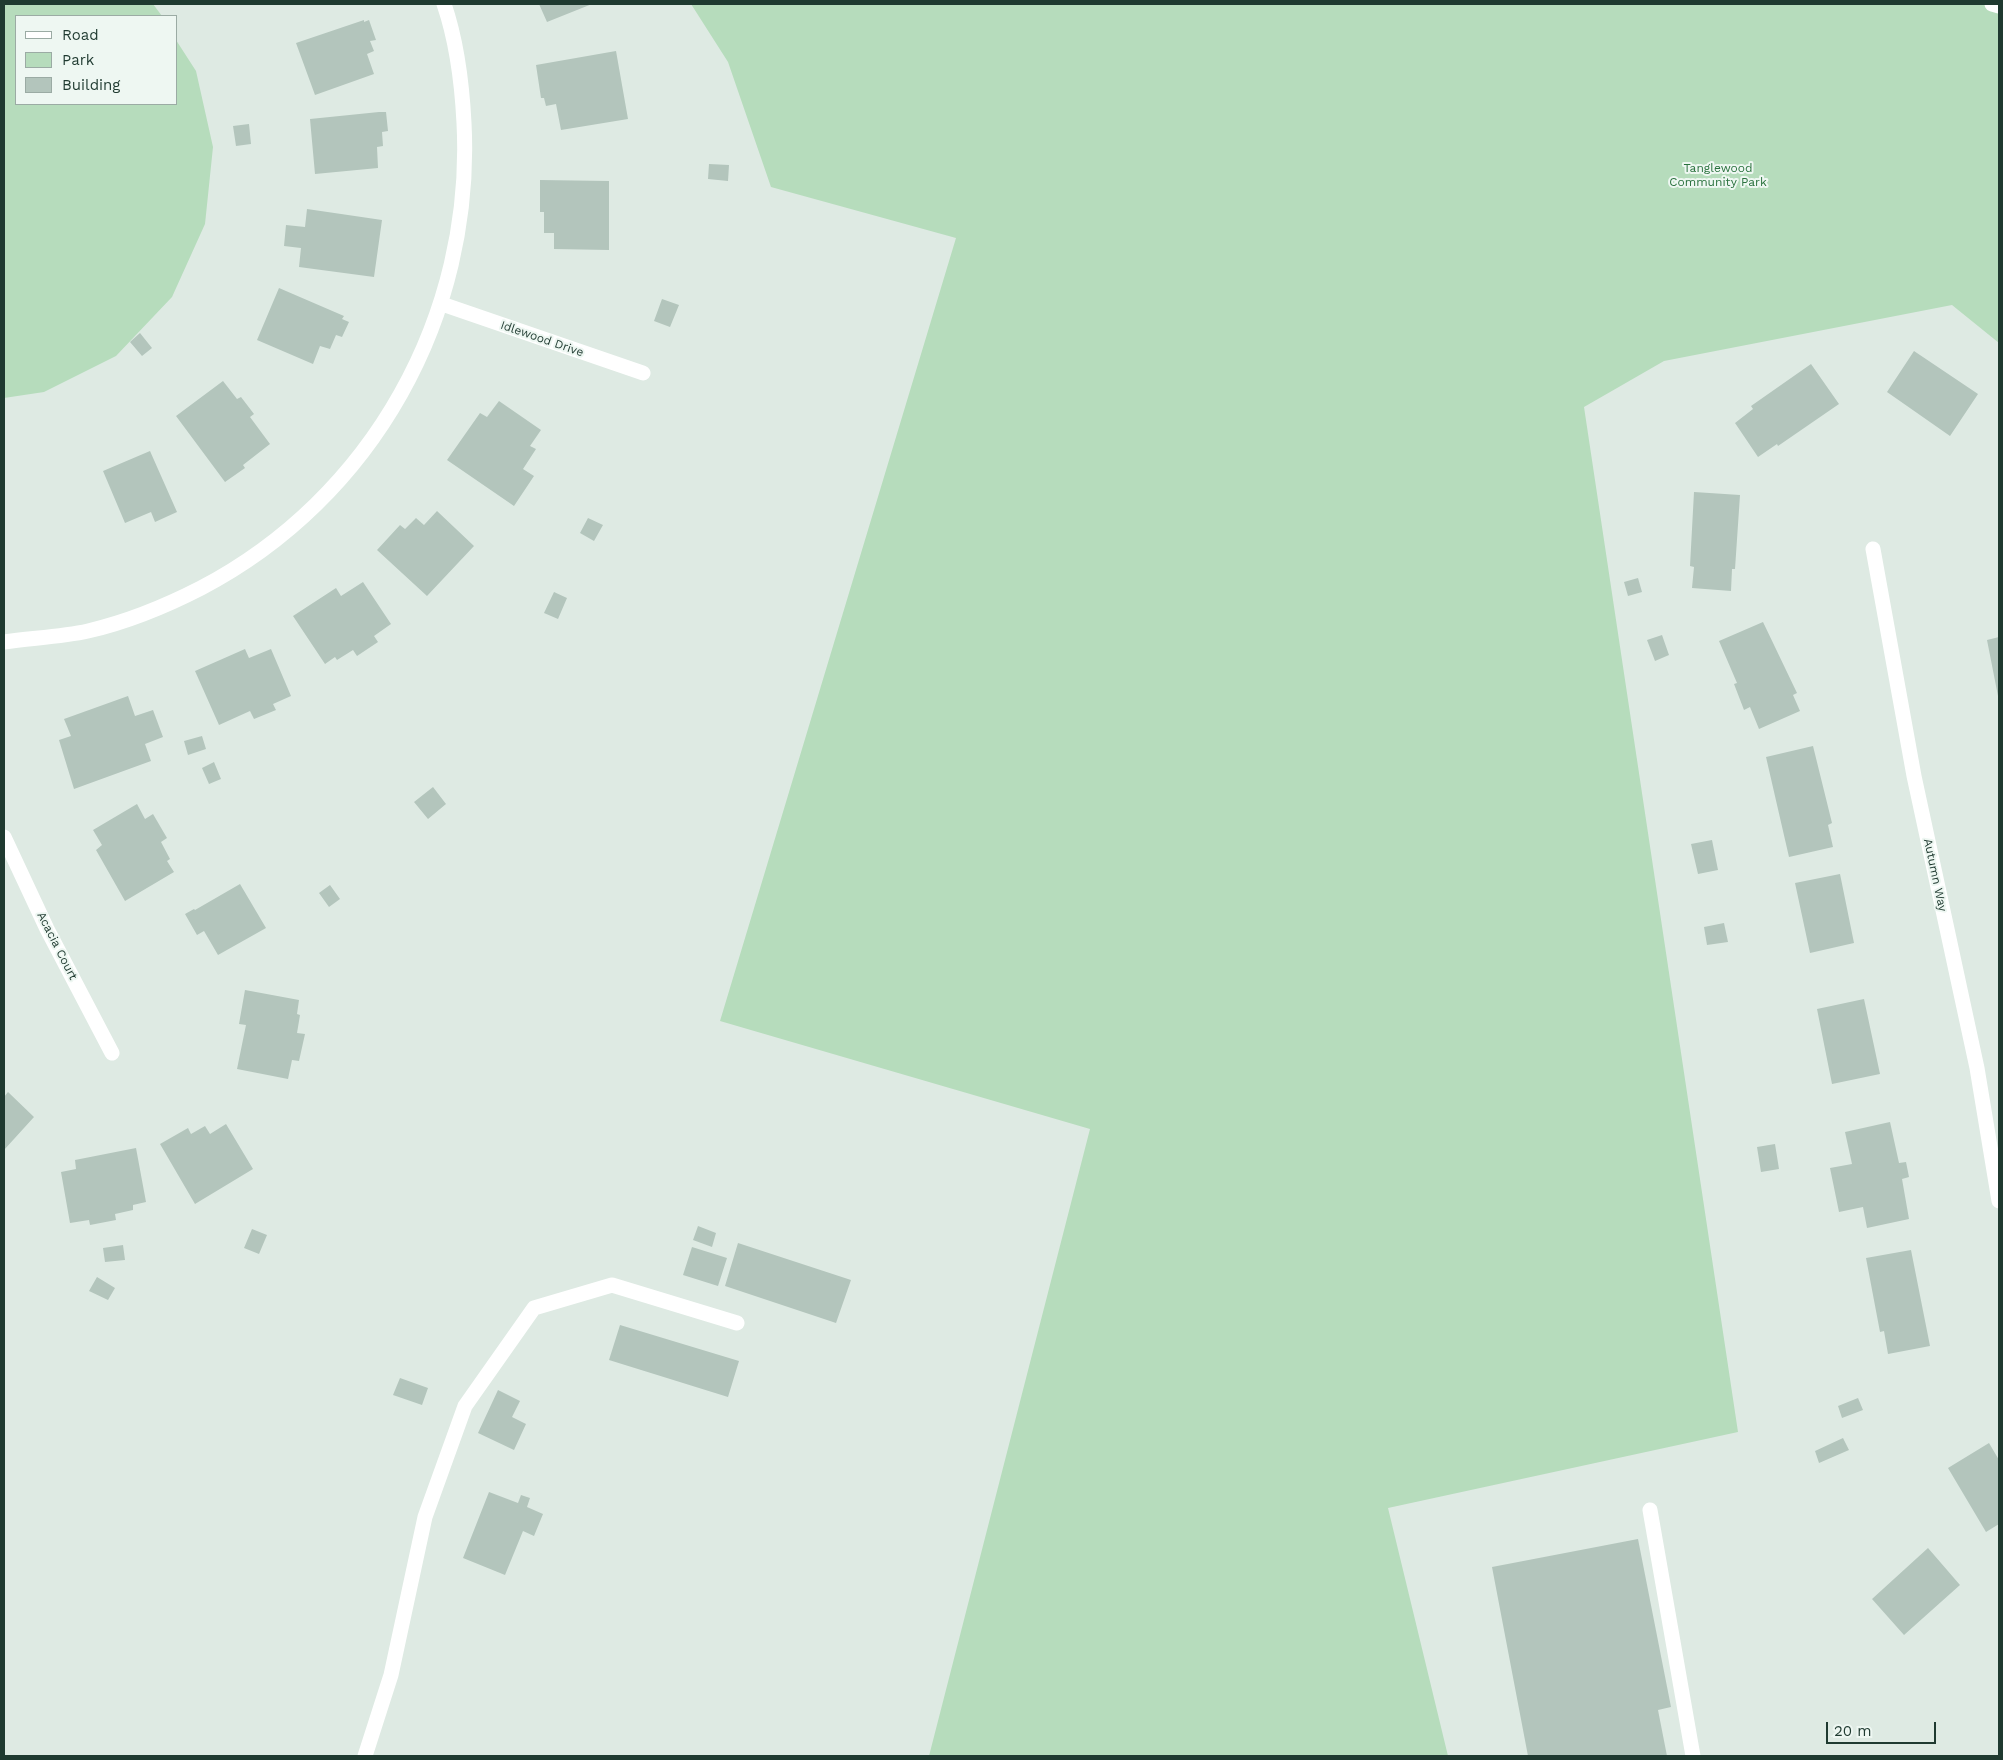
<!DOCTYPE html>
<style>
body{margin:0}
#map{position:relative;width:2003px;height:1760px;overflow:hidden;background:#deeae3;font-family:"Work Sans",sans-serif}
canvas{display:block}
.frame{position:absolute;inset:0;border:5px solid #1f3a30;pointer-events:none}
.legend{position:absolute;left:15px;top:15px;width:162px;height:90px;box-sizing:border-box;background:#eef7f2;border:1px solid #9baba4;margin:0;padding:6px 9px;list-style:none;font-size:15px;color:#1f3a30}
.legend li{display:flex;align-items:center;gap:10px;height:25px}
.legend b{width:25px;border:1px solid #9baba4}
.scale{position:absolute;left:1826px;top:1722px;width:110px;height:22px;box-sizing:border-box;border:2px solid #1f3a30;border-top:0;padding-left:6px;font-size:15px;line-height:18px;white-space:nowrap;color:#1f3a30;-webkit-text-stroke:4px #eef7f2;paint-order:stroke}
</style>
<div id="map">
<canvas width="2003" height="1760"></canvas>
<div class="frame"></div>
<ul class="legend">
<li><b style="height:6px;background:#fff"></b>Road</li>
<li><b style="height:14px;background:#b6dcbc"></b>Park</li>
<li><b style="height:14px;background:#b3c5bc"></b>Building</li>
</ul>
<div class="scale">20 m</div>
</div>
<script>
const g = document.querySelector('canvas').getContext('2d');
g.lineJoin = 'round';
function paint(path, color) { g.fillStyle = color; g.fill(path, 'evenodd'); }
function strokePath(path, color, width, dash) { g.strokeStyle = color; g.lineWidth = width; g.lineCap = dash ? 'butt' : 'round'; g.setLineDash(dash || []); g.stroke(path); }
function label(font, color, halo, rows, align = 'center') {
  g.font = font + ' "Work Sans",sans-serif'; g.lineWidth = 4; g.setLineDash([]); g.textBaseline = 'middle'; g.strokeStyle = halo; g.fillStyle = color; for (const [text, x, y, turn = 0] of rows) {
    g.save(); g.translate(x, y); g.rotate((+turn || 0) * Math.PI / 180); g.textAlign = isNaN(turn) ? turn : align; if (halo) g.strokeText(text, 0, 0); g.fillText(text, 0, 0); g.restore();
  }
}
paint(new Path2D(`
 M4,4H153L162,16H16V104H176V40L196,71L213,147L205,224L172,297L116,356L44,392L4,398Z
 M691,4H1999V343L1952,305L1664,361L1584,407L1738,1432L1388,1508L1448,1756H929L1090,1129L720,1021L956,238L771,187L728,62Z`), '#b6dcbc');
paint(new Path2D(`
 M539,4H592L547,22Z
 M364,20V22L369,20L376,40L370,41L374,51L367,54L374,74L315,95L296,43Z
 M616,51L628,119L561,130L556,104L546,106L544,98H541L536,65Z
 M379,112H386L388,131L382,132L383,146L377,147L378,168L315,174L310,119Z
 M249,124L251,144L236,146L233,126Z
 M709,164L729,165L728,181L708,179Z
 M540,180L609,181V250L554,249V233H544V212H540Z
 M307,209L382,220L374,277L299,267L301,248L284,246L286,225L305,227Z
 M279,288L344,316L342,319L349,322L342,337L336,335L330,349L320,346L313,364L257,340Z
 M662,299L679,305L670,327L654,321Z
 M140,333L152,348L142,356L130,342Z
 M1914,351L1978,394L1950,436L1887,392Z
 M1811,364L1839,404L1778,446L1777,444L1758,457L1735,423L1753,409L1751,406Z
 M223,381L237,399L241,397L254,414L250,417L270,444L243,465L245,468L225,482L176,416Z
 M499,401L541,430L530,446L536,449L523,469L534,476L514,506L447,460L480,413L487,417Z
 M150,451L177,512L155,522L151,512L125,523L103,471Z
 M1694,492L1740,495L1735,569H1732L1731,591L1692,588L1694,567L1690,566Z
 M437,511L474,546L427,596L377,550L400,525L405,529L416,518L424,525Z
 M588,518L603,525L594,541L580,533Z
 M1638,578L1642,592L1628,596L1624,582Z
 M363,582L391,624L374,636L378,642L357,656L353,650L337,660L335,657L325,664L293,616L336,588L341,596Z
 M554,592L567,598L558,619L544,613Z
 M1763,622L1797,693L1793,695L1800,711L1759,729L1750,707L1744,710L1734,684L1737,683L1719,641Z
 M1662,635L1669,655L1655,661L1647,640Z
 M1999,637V695L1998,696L1987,640Z
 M245,649L249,658L271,649L291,696L273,704L276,710L254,719L250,711L219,725L195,671Z
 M128,696L135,716L153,710L163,737L145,744L151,761L74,789L59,740L71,736L64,719Z
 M202,736L206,749L188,755L184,741Z
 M1813,746L1832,823L1828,825L1833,847L1789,857L1766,757Z
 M214,762L221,779L209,784L202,768Z
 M433,787L446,804L428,819L414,802Z
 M137,804L145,819L153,814L167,838L161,842L170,859L167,861L174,872L125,901L96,850L102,845L93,830Z
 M1712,840L1718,870L1698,874L1691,844Z
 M1840,874L1854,943L1810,953L1795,883Z
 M240,884L266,928L218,955L204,931L197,935L185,914L194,909L195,910Z
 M330,885L340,899L329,907L319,893Z
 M1724,923L1728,942L1707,945L1704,927Z
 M245,990L299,1000L297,1014L300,1015L297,1033L305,1034L299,1061L292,1060L288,1079L237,1069L246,1025L239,1024Z
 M1864,999L1880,1074L1832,1084L1817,1009Z
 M8,1092L34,1117L4,1150V1097Z
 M1890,1122L1899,1163L1906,1162L1909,1177L1902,1179L1909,1219L1867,1228L1863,1207L1839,1212L1830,1168L1852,1164L1845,1132Z
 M226,1124L253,1169L195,1204L160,1144L188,1128L191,1134L205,1126L210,1134Z
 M1775,1144L1779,1169L1761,1172L1757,1147Z
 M136,1148L146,1202L133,1205V1210L115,1214L116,1220L90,1225L89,1220L70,1223L61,1172L76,1169L75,1160Z
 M698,1226L716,1233L712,1247L693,1240Z
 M252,1229L267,1235L259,1254L244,1248Z
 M738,1243L851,1280L836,1323L725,1286Z
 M123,1245L125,1260L105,1262L103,1248Z
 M692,1247L727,1258L718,1286L683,1275Z
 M1911,1250L1930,1346L1888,1354L1884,1331L1880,1332L1866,1258Z
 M97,1277L115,1288L108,1300L89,1291Z
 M620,1325L739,1361L728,1397L609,1360Z
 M400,1378L428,1388L422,1405L393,1395Z
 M498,1390L520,1401L512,1417L526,1424L514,1450L478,1433Z
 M1858,1398L1863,1410L1842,1418L1838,1406Z
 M1843,1438L1849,1450L1819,1463L1815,1451Z
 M1989,1443L1999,1460V1524L1986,1532L1948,1468Z
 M489,1492L518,1503L521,1495L530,1498L527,1507L543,1514L534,1536L523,1531L505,1575L463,1558Z
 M1638,1539L1671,1707L1658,1710L1667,1756H1528L1492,1567Z
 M1928,1548L1960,1585L1904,1635L1872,1599Z`), '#b3c5bc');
strokePath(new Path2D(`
 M1992,4L1999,6
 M442,304L643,373
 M1873,549L1914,776L1977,1068L1999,1201
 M4,642C31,638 61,637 88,631C127,622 166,606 201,588C373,498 474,315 464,123C462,83 457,42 444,4
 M4,837L47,929L112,1053
 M1650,1510L1693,1756
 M365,1756L391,1675L425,1517L465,1406L534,1308L612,1285L737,1323`), '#fff', 15);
label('12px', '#29713d', '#eef7f2', [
 ["Tanglewood",1718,168],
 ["Community Park",1718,182]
]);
label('12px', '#1f3a30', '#eef7f2', [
 ["Idlewood Drive",542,339,19],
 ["Autumn Way",1935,875,78],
 ["Acacia Court",57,946,63]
]);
</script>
